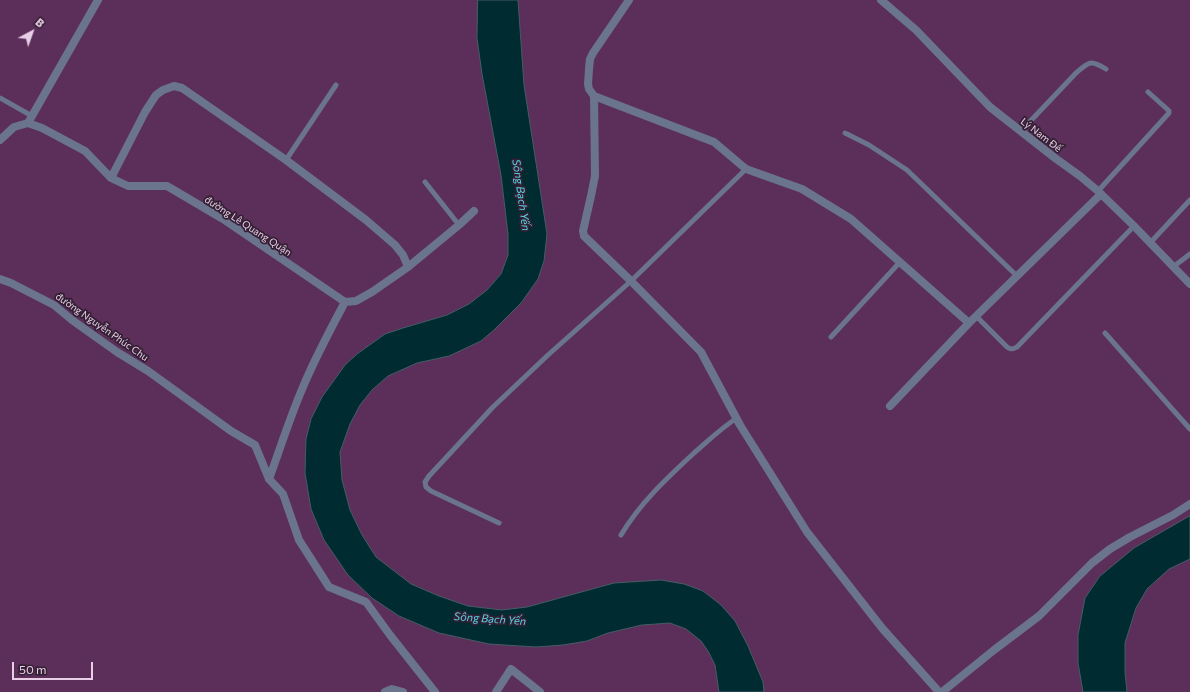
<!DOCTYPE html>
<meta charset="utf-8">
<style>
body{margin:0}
#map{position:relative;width:1190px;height:692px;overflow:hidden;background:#5b2f5a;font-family:Commissioner,sans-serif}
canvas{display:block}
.north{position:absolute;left:12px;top:12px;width:40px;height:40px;-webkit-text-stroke:3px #342034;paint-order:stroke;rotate:41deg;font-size:11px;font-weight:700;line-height:16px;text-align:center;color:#e9cee7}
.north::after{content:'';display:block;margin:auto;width:14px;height:18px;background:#e9cee7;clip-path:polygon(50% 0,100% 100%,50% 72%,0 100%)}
.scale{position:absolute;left:12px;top:662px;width:81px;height:18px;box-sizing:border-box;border:2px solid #e9cee7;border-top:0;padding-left:5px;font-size:12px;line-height:14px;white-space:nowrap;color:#e9cee7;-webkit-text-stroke:3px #342034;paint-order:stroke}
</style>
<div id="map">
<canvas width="1190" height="692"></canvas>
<div class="north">B</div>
<div class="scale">50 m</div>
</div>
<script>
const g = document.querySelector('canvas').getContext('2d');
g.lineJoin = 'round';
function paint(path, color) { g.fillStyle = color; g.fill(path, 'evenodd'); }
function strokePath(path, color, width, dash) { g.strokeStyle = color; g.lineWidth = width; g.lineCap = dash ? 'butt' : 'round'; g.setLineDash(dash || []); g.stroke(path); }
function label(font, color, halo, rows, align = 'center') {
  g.font = font + ' Commissioner,sans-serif'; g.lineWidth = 3.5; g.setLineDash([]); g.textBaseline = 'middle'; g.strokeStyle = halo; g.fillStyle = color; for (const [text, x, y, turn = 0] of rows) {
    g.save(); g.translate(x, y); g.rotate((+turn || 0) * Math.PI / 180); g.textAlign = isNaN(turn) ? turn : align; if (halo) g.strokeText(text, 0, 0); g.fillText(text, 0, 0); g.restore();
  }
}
const water = new Path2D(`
 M478,0H518L524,85L547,234L544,261L538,279L521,303L494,330L481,341L449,356L417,363L388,376L372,390L360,405L350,424L340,452L342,480L350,510L362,535L376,557L411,584L439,596L468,606L502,610L527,607L614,583L661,580L684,584L703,591L721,605L735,621L748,646L763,682L764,692H719L715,665L708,651L701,641L686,629L670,623L642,625L608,633L587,641L563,645L536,647L489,644L439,633L399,616L372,598L348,575L324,540L311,509L305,473L306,439L311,419L322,397L345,365L357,354L385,334L403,328L447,315L469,304L487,290L501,274L508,255V234L501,175L482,74L477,38Z
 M1190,516V559L1169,569L1147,589L1136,608L1125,643V672L1127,692H1083L1078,663V635L1085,598L1100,576L1134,548Z`);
paint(water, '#002b30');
strokePath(water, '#465c67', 1);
strokePath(new Path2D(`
 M0,98L32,116
 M1021,131L1076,73C1089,62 1090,59 1106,69
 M845,133L869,145L907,170L1017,276
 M286,160L336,85
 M425,182L459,225
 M1098,191L1169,113V111L1167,109L1148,92
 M1150,243L1190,200
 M1173,267L1190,254
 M976,316L1007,347C1011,350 1013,349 1017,347L1134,226
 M1105,333L1190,429
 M831,337L900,262
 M499,523L431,491L426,487L425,482L429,476L493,407L548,355L631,281L746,169
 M621,535C640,503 667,478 694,453C708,441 721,428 737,418`), '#6a748d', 5);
strokePath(new Path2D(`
 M629,0L593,53L590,59L589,69L588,84L589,89L594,96L595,176L591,196L583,231L584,236L631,281L701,352L740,425L807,532L882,628L939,692
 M594,96L714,142L746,169L802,189L851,219L969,323
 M28,123L98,0
 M0,140L14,127L28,123L42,128L85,151L111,178L128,186H167L223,219L345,302L356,301L372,292L408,267L459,225L474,211
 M111,178L145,112L156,95L163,90L174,86L182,88L286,160L366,220L395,245L403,255L408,267
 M0,279L11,283L54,305L72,320L117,352L148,371L231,431L255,445L269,479L283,494L299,540L329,587L366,602L390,635L435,692
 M890,406L969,323L1101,194
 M269,479C280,449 290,417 303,387C315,358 330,330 345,302
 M385,692L392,689L403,692
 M496,692L511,669L540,692
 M942,692L994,650L1039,616L1092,563L1110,549L1130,537L1173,515L1190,504`), '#6a748d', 8);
strokePath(new Path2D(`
 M881,0L916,30L990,107L1055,158L1080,176L1098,191L1134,226L1190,284`), '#6a748d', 8);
label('10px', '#e9cee7', '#342034', [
 ["Lý Nam Đế",1041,135,38],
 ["đường Lê Quang Quận",248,226,33],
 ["đường Nguyễn Phúc Chu",102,327,35]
]);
label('italic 11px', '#56d7e8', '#342034', [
 ["Sông Bạch Yến",521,195,82],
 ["Sông Bạch Yến",490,619,4]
]);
</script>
